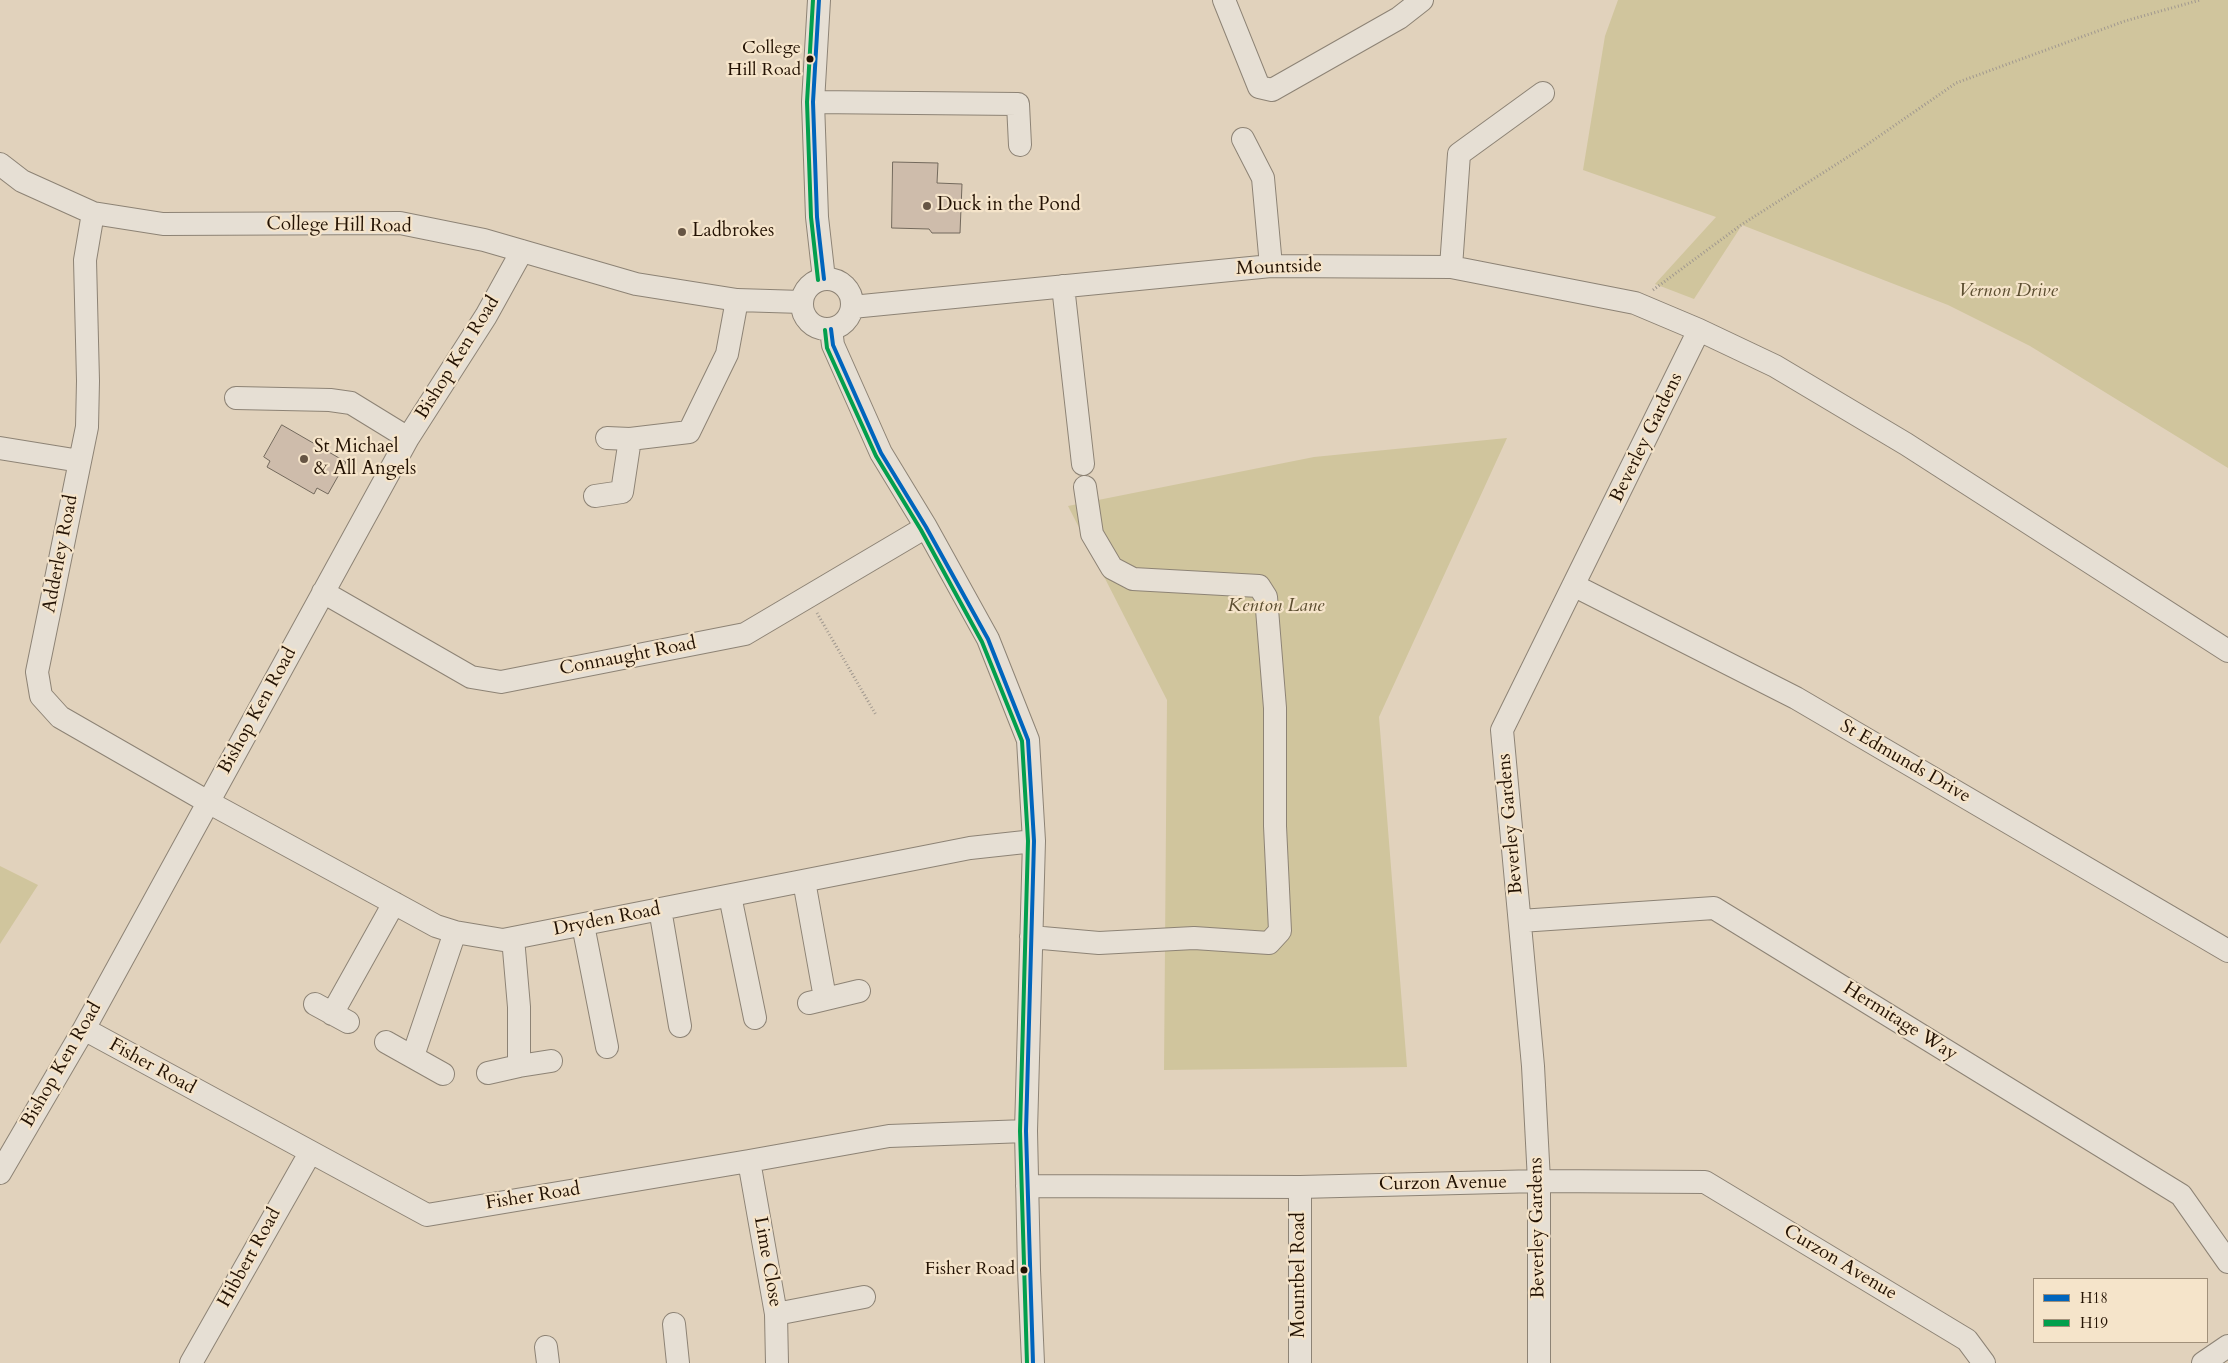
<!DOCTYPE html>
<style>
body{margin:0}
#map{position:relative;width:2228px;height:1363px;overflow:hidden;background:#e1d2bc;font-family:Cardo,serif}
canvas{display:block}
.legend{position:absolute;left:2033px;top:1278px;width:175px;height:65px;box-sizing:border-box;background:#f5e4ca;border:1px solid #a1907a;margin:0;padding:6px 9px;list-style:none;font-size:15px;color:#231203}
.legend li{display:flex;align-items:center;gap:10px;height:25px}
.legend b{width:25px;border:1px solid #a1907a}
</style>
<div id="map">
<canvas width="2228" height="1363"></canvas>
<ul class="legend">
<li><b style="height:6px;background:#0065bd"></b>H18</li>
<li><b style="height:6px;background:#029f4d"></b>H19</li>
</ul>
</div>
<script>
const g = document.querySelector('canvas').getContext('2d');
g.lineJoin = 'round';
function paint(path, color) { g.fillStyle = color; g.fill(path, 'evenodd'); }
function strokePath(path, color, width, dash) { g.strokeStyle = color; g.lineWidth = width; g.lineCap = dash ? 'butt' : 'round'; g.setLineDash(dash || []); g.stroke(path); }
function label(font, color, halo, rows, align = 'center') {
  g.font = font + ' Cardo,serif'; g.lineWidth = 4.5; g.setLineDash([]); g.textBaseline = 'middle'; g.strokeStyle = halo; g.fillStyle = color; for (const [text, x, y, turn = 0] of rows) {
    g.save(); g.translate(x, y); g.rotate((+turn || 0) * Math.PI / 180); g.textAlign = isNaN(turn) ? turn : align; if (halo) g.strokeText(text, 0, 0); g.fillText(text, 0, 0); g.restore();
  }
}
paint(new Path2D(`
 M1618,0H2228V468L2030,346L1948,305L1742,225L1694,299L1655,284L1716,217L1583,170L1605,36Z
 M1507,438L1379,717L1407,1067L1164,1070L1167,700L1068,506L1314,457Z
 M0,866L38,885L0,944Z`), '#d0c59d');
const building = new Path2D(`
 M893,162L938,163L937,183L962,184L960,233H932L929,229L892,228Z
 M282,425L346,462L328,494L317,488L314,494L267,467L270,461L264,457Z`);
paint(building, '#cebcab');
strokePath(building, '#73695c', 1);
const minor = new Path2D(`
 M819,0L813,102L817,217L824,279
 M1224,0L1259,87L1272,90L1399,18L1422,0
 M813,102L1018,104L1020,145
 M1243,139L1263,178L1271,266
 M0,164L22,181L93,213L163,224L400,223L484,240L636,284L737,300L802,302
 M93,213L85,260L88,381L87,427L37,672L41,696L60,717L208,802L436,926L455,932L503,940L970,848L1034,841
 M1451,267L1459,154L1543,93
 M802 304a25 25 0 1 1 50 0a25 25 0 1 1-50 0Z
 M1063,286L1083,464
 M852,307L1271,266L1451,267L1635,303L1699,330L1775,366L1906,444L2228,651
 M831,329L833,345L881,453L926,527L988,639L1028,740L1034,841L1026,1131L1029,1270L1033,1363
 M236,398L330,400L351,403L408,438
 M607,438L630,439
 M0,448L80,461
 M595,496L622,492L630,439L689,432L727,354L737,300
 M1575,586L1796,698L2228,951
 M323,592L471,677L501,682L745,634L926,527
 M804,881L825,998
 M730,896L755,1018
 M660,909L680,1026
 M1520,921L1714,908L2181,1195L2228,1262
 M583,925L607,1047
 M1031,937L1099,943L1194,938L1269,943L1280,931L1275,826V708L1266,597L1259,586L1133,579L1112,568L1092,534L1085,487
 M513,938L519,1007V1066
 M809,1003L859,991
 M315,1004L348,1022
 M332,1014L394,903
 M84,1029L427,1215L749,1161L889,1136L1026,1131
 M386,1042L443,1074
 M413,1056L455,932
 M488,1073L519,1066L551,1061
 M749,1161L776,1314L777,1363
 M0,1173L84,1029L408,438L486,316L522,251
 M1027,1186L1300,1187L1539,1181L1705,1182L1967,1340L1984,1363
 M776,1314L864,1297
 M674,1324L678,1363
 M546,1347L548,1363
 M191,1363L310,1153
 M1300,1363V1187
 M1539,1363V1181L1533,1066L1502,730L1699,330
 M2203,1363L2228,1346`);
strokePath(minor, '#8d8375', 24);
strokePath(new Path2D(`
 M1653,290L1741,225L1862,148L1956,83L2125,21L2200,0
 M817,613L876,715`), '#a0988f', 3, [1, 2.5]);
strokePath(minor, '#e6dfd4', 22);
strokePath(new Path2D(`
 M819,0L813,102L817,217L824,279
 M831,329L833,345L881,453L926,527L988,639L1028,740L1034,841L1026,1131L1033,1363`), '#0065bd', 4);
strokePath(new Path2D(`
 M813,0L807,102L811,217L818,280
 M825,330L827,348L876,456L921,530L982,642L1022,741L1028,841L1020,1131L1027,1363`), '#029f4d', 4);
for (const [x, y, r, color] of [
 [810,59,4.5,"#231203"],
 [927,206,5,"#654"],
 [682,232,5,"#654"],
 [304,459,5,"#654"],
 [1024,1270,4.5,"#231203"]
]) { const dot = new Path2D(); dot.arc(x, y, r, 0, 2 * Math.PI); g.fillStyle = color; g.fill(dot); strokePath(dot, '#f5e4ca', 2); }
label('18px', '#231203', '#f5e4ca', [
 ["College",801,49],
 ["Hill Road",801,71],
 ["Fisher Road",1015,1270]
], 'right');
label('19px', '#231203', '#f5e4ca', [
 ["Duck in the Pond",937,206],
 ["Ladbrokes",692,232],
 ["St Michael",314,448],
 ["& All Angels",314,470]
], 'left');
label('19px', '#231203', '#f5e4ca', [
 ["College Hill Road",339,226,1],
 ["Mountside",1279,268,-2],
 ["Bishop Ken Road",458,358,-58],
 ["Beverley Gardens",1647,438,-64],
 ["Adderley Road",61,554,-79],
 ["Connaught Road",628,657,-11],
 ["Bishop Ken Road",258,711,-61],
 ["St Edmunds Drive",1905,762,30],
 ["Beverley Gardens",1511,824,-95],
 ["Dryden Road",607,920,-11],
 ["Hermitage Way",1900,1022,32],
 ["Bishop Ken Road",62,1065,-60],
 ["Fisher Road",152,1067,29],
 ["Curzon Avenue",1443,1184,-1],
 ["Fisher Road",533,1197,-9],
 ["Beverley Gardens",1538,1228,-91],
 ["Hibbert Road",250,1258,-61],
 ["Lime Close",767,1262,80],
 ["Curzon Avenue",1840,1263,31],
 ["Mountbel Road",1300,1275,-90]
]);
label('italic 19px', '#5b4d30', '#f5e4ca', [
 ["Vernon Drive",2008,292],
 ["Kenton Lane",1276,607]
]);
</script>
